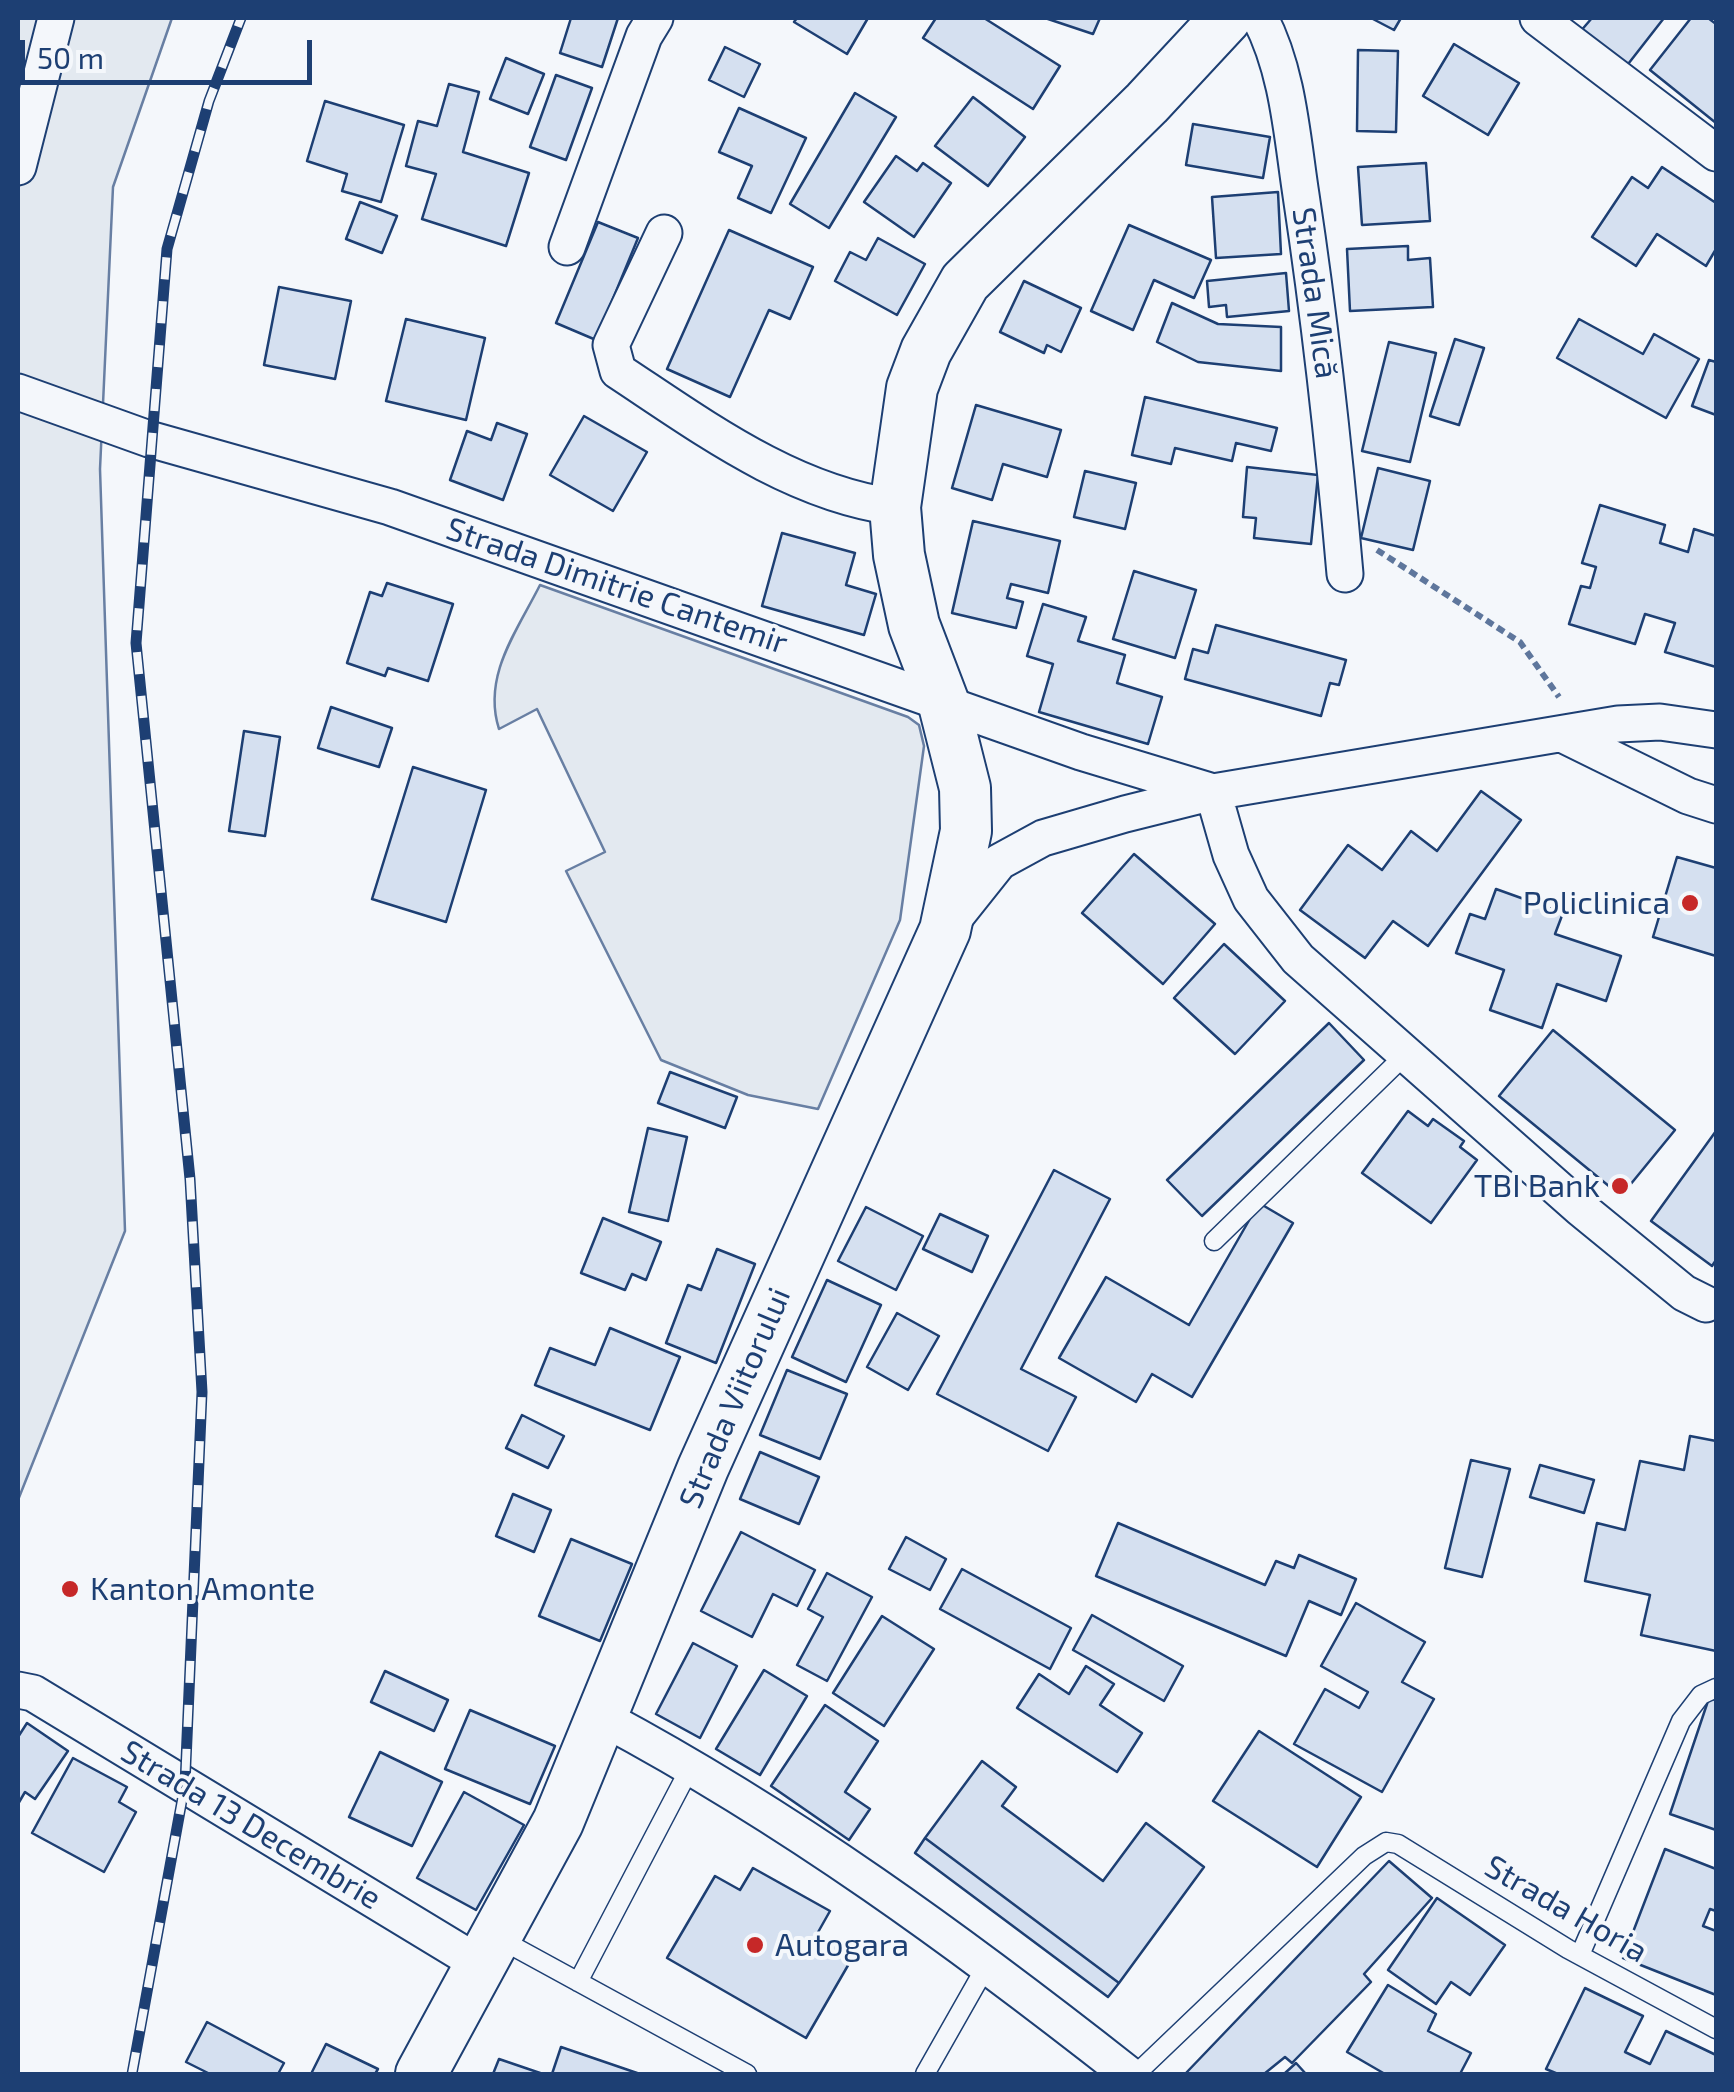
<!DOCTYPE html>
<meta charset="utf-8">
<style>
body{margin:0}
#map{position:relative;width:1734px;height:2092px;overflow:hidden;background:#f4f7fb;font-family:"Exo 2",sans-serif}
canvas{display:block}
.frame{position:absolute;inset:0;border:20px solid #1d3f73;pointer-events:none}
.scale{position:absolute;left:20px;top:40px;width:292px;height:45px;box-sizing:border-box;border:5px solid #1d3f73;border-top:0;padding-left:12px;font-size:30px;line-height:35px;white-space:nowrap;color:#1d3f73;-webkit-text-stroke:8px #f4f7fb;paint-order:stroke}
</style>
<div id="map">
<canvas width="1734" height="2092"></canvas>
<div class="frame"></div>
<div class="scale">50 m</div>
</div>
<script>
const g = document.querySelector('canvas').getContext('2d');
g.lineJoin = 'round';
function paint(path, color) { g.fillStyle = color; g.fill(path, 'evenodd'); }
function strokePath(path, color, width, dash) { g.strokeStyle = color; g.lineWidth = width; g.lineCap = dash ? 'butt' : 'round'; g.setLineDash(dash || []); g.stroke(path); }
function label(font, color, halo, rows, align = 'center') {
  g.font = font + ' "Exo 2",sans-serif'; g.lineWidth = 8; g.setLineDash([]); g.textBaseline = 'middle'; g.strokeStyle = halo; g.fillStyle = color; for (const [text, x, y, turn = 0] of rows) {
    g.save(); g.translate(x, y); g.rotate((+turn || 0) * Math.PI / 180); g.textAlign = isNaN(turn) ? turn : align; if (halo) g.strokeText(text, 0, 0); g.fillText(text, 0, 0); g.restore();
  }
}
const green = new Path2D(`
 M18,18H172L113,187L100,469L125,1231L18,1500Z
 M540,585L908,717L919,725L924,746L900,920L818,1109L748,1095L661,1060L566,871L605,852L537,709L499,729C482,676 517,631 540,585Z`);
paint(green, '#e3e9f0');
strokePath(green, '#687fa3', 2.5);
const building = new Path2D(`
 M571,18H618L602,67L560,53Z
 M797,18H868L847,54L794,22Z
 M936,18H984L1060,66L1033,109L923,38Z
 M1045,18H1100L1093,34Z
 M1371,18H1401L1394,30Z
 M1592,18H1664L1625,68L1579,33Z
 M1691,18H1708L1716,24V123L1650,70Z
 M1454,44L1519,83L1488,135L1423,96Z
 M725,47L760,64L744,97L709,80Z
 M1358,50L1398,51L1396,132L1357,131Z
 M506,58L544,74L528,114L490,99Z
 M556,75L592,88L566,160L530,147Z
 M449,84L479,92L463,152L529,173L506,246L422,219L436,174L406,166L418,121L437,126Z
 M855,93L896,117L829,228L790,204Z
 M973,97L1025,137L988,186L935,146Z
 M325,101L404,125L381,202L342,191L347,174L307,161Z
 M739,108L806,138L771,213L738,198L752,166L719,152Z
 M1193,124L1270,137L1263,178L1186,165Z
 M896,156L917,171L923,163L951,183L914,237L864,202Z
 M1426,163L1430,221L1362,225L1358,167Z
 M1662,167L1716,203V249L1706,266L1657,234L1636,266L1592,237L1632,177L1648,188Z
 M1278,192L1281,254L1216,258L1212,197Z
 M360,202L397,216L382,253L346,239Z
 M598,222L638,238L596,340L556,323Z
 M1129,225L1211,260L1194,298L1154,280L1133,330L1091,311Z
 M729,230L813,267L790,319L769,310L730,397L667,369Z
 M878,238L925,264L897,315L835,281L850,252L866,260Z
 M1408,246V260L1430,258L1433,307L1350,311L1347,249Z
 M1286,273L1289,311L1227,317L1226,305L1209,307L1207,281Z
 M1024,281L1081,308L1061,352L1047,345L1044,353L1000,332Z
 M279,287L351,301L335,379L264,365Z
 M1172,303L1218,324L1281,327V371L1198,362L1157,342Z
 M406,319L485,338L466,420L386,401Z
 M1579,319L1643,354L1654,334L1699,359L1666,418L1557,358Z
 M1455,339L1484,348L1459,425L1430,416Z
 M1389,342L1436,353L1410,462L1362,451Z
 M1709,360L1716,362V415L1692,406Z
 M1145,397L1277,428L1271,451L1236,443L1232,461L1175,448L1171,464L1132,455Z
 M976,405L1061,430L1047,477L1003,464L992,500L952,488Z
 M584,416L647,452L613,511L550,475Z
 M497,423L527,434L503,500L450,480L467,431L491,440Z
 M1247,467L1318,475L1311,544L1254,538L1256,518L1243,517Z
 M1378,468L1430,481L1413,550L1361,538Z
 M1085,471L1136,483L1125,529L1074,517Z
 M1600,505L1665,525L1660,543L1688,552L1694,529L1716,536V667L1665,652L1675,623L1645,614L1635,644L1569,624L1581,586L1590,588L1596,567L1582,563Z
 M973,521L1060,541L1048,593L1011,584L1007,598L1023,602L1016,628L952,613Z
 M782,533L855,553L846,585L876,594L864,635L762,606Z
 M1134,571L1196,590L1175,658L1113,639Z
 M387,583L453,604L428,681L388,668L385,676L347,663L370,592L382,596Z
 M1043,604L1086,617L1078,641L1125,655L1117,683L1162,697L1148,744L1039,712L1053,664L1027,656Z
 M1216,625L1346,660L1339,685L1330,683L1321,716L1185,679L1193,649L1208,653Z
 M331,707L392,728L379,767L318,748Z
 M244,731L280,737L265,836L229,831Z
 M413,767L486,790L446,922L372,899Z
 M1481,791L1521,820L1428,946L1393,921L1365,958L1300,910L1348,845L1382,870L1411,831L1437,851Z
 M1134,854L1215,924L1163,984L1082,913Z
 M1677,857L1716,868V956L1653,937Z
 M1496,889L1563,913L1555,934L1621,956L1606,1001L1557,984L1542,1028L1490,1010L1504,970L1456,953L1470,914L1485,919Z
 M1224,944L1285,1001L1235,1054L1174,998Z
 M1329,1023L1364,1060L1202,1216L1167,1180Z
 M1553,1030L1675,1130L1621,1196L1499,1096Z
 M670,1072L737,1097L725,1128L658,1103Z
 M1408,1111L1428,1126L1433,1119L1464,1141L1460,1147L1477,1160L1431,1223L1362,1173Z
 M648,1128L687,1137L668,1221L629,1212Z
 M1716,1131V1260L1712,1266L1651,1221Z
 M1054,1170L1110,1199L1021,1369L1076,1397L1048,1451L937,1394Z
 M1259,1203L1293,1223L1192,1397L1152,1374L1136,1402L1059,1358L1106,1277L1189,1325Z
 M866,1207L923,1236L896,1290L838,1261Z
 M940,1214L988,1236L972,1272L923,1249Z
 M603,1218L661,1242L646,1280L632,1274L625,1290L581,1273Z
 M717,1249L755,1264L716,1363L666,1343L688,1285L701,1290Z
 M827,1280L881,1305L846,1382L792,1357Z
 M897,1313L939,1336L908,1390L867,1367Z
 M610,1328L680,1357L650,1430L535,1385L550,1348L595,1365Z
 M787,1370L847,1394L820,1459L760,1435Z
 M522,1415L564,1436L548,1468L506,1448Z
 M1690,1436L1716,1441V1651L1641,1635L1650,1595L1585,1581L1597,1523L1625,1530L1640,1461L1684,1470Z
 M760,1452L819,1477L799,1524L740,1499Z
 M1471,1460L1510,1469L1482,1577L1445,1568Z
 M1540,1465L1594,1480L1584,1513L1530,1497Z
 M513,1494L551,1510L534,1552L496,1536Z
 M1118,1523L1265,1585L1276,1561L1294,1568L1299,1555L1356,1579L1341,1615L1309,1601L1286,1656L1096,1576Z
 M741,1532L815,1570L797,1606L773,1594L752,1637L701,1611Z
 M906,1537L946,1559L930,1590L889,1569Z
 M571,1539L632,1564L600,1641L539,1616Z
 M962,1569L1071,1628L1050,1669L940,1609Z
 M827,1573L872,1597L827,1681L797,1665L823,1617L808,1609Z
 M1356,1603L1425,1642L1402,1682L1434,1699L1382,1792L1294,1744L1325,1689L1359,1708L1368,1692L1321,1666Z
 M1092,1615L1183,1666L1164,1701L1073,1650Z
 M882,1616L934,1649L884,1726L833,1693Z
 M693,1643L737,1666L700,1738L656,1714Z
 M1086,1666L1114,1684L1100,1705L1142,1733L1117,1772L1017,1708L1039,1674L1069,1694Z
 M764,1670L807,1696L760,1775L716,1749Z
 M385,1671L448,1700L434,1731L371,1702Z
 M1709,1698L1716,1700V1830L1670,1814Z
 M825,1705L878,1741L845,1792L870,1809L849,1840L771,1786Z
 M470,1710L555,1746L530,1804L445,1769Z
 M27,1723L68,1751L35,1799L25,1792L18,1804V1737Z
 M1259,1731L1361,1797L1317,1867L1213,1801Z
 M380,1752L442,1782L412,1846L349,1817Z
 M73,1758L127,1787L119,1802L136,1812L104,1872L32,1833Z
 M982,1761L1016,1787L1002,1806L1103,1881L1146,1823L1204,1867L1119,1983L925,1838Z
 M464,1792L524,1825L476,1910L417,1878Z
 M925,1838L1119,1983L1108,1997L915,1853Z
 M1665,1849L1716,1869V1911L1710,1909L1703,1926L1716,1931V1995L1623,1958Z
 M1389,1861L1432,1898L1364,1974L1371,1982L1292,2063L1285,2057L1264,2074L1186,2073Z
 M753,1868L830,1911L817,1934L854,1955L806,2038L667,1958L715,1876L740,1890Z
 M1437,1898L1505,1945L1470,1995L1451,1982L1436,2004L1388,1970Z
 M1388,1985L1436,2014L1428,2031L1471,2053L1460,2074H1385L1347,2052Z
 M1585,1988L1643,2016L1625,2052L1650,2064L1666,2031L1716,2055V2074H1558L1546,2069Z
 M207,2022L284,2063L278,2074H210L186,2062Z
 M326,2044L378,2069L375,2074H311Z
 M561,2047L640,2074H552Z
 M499,2059L543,2074H493Z
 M1296,2063L1306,2074H1284Z`);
paint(building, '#d5e0f0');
strokePath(building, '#1d3f73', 2.5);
const lane = new Path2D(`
 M1214,1241L1405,1055
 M498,1938L747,2074
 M1580,1955L1681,1721L1701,1695L1716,1688
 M578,1982L691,1766
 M925,2074L988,1963
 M1136,2074L1364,1856L1386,1842L1398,1844L1568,1949L1716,2029`);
const street = new Path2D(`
 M1260,18C1288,71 1292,136 1301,195C1320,321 1334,447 1345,574
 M1538,18L1716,153
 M18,167L56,18
 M664,233L611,345L618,371C703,427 791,493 895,507
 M567,247L644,36L655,18
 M18,392L149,439L390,507L1081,752L1213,792
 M1564,735L1688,796L1716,805
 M1213,792L1231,855L1251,899L1298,959L1580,1208L1684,1293L1706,1304
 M952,921L999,862L1043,838L1125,814L1213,792L1618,724L1660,722L1716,730
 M18,1690L33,1693L483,1966
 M603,1718C792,1819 960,1942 1128,2074`);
const secondary = new Path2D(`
 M421,2074L558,1822L703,1468L945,930L966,831L965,788L943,701L914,625L899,555L895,507L912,388L926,351L965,282L1147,103L1226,18`);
strokePath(lane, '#1d3f73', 21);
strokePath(street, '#1d3f73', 39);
strokePath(secondary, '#1d3f73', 54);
strokePath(new Path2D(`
 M1377,550L1520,642L1559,697`), '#5e769c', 6, [8, 5]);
strokePath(lane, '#f4f7fb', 18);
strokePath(street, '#f4f7fb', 35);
strokePath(secondary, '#f4f7fb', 50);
const rail = new Path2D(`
 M132,2074L185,1784L202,1392L190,1179L136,643L167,249L209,101L241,18`);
strokePath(rail, '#1d3f73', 11);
strokePath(rail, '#f4f7fb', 8, [22]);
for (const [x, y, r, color] of [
 [1690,903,10,"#c62828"],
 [1620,1186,10,"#c62828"],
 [70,1589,10,"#c62828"],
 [755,1945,10,"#c62828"]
]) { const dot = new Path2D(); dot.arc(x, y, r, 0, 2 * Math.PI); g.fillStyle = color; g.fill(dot); strokePath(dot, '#f4f7fb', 4); }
label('32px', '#1d3f73', '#f4f7fb', [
 ["Strada Mică",1315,293,82],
 ["Strada Dimitrie Cantemir",617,586,19],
 ["Strada Viitorului",735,1398,-67],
 ["Strada 13 Decembrie",251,1825,31],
 ["Strada Horia",1566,1909,30]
]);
label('32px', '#1d3f73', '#f4f7fb', [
 ["Policlinica",1670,903],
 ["TBI Bank",1600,1186],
 ["Kanton Amonte",90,1589,"left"],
 ["Autogara",775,1945,"left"]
], 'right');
</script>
